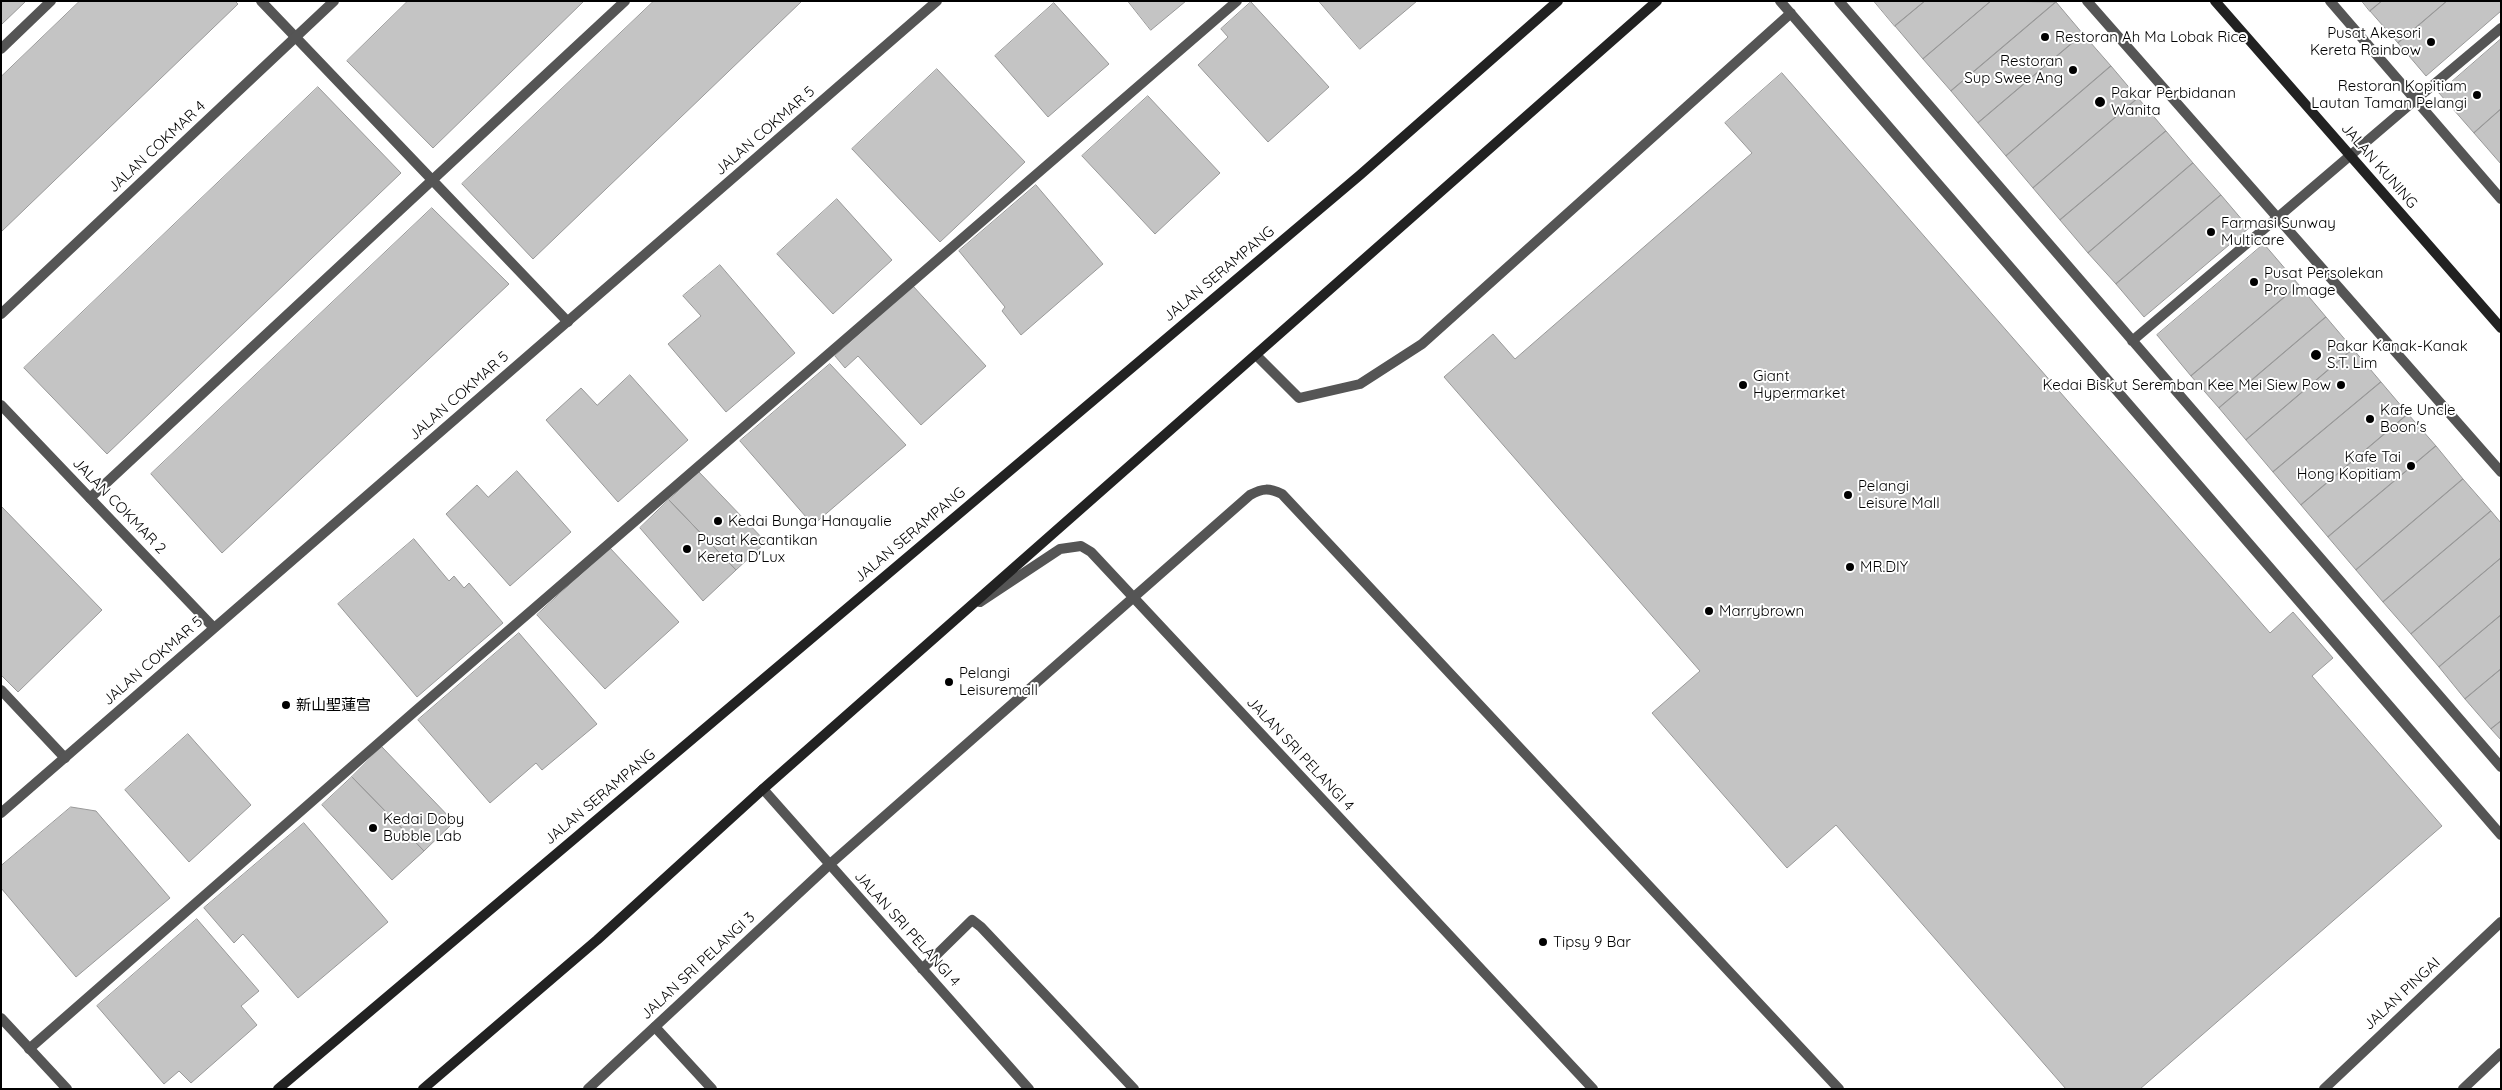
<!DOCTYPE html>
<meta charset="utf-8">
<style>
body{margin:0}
#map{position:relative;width:2502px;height:1090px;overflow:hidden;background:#fff;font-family:Quicksand,sans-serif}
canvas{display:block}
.frame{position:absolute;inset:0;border:2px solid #000;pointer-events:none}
</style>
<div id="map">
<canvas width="2502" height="1090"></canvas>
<div class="frame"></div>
</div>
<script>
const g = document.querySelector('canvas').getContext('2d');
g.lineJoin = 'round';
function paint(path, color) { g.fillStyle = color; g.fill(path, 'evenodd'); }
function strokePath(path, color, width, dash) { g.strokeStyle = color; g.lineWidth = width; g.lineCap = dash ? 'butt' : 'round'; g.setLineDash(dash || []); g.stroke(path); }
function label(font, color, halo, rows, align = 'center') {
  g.font = font + ' Quicksand,"Noto Sans SC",sans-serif'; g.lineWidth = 4; g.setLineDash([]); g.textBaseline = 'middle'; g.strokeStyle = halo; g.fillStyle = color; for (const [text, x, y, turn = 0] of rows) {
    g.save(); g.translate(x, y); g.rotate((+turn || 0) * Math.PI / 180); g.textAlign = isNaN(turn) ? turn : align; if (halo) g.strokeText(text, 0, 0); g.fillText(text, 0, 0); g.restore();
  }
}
const building = new Path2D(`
 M1,1H26L1,25Z
 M80,1H235L238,4L1,232V77Z
 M408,1H584L433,148L347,61Z
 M654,1H802L533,259L462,184Z
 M1128,1H1186L1151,30Z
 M1319,1H1417L1360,49Z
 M1874,1H1925L1895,26Z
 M1925,1H1991L1923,59L1895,26Z
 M1991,1L2056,2L1951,91L1923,59Z
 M2362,1H2382L2370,11Z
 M2382,1H2447L2398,43L2370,11Z
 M2447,1H2501V11L2426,76L2398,43Z
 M1251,2L1329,87L1268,142L1198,65L1228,37L1221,29Z
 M2056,2L2083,34L1978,123L1951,91Z
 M1054,3L1109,64L1048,117L995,56Z
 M2083,34L2111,66L2006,156L1978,123Z
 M2501,39V109L2474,133L2439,93Z
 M2111,66L2138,98L2033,188L2006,156Z
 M937,69L1025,162L940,242L852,149Z
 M1782,73L2270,633L2293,612L2333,658L2312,676L2442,826L2140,1089H2066L1836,825L1787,868L1652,713L1700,671L1444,377L1493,334L1515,359L1752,153L1725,123Z
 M318,87L401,173L107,454L24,368Z
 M1148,96L1220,173L1155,234L1082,156Z
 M2138,98L2166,131L2060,220L2033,188Z
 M2501,109V164L2474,133Z
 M2166,131L2193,163L2088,253L2060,220Z
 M2193,163L2221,195L2116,284L2088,253Z
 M1036,185L1103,264L1021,335L1002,311L1005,307L959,251Z
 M2221,195L2249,228L2144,317L2116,284Z
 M837,199L892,260L833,314L777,254Z
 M432,208L509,284L222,553L151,474Z
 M2264,244L2299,285L2191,376L2157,335Z
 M720,265L795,353L726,412L668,344L701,316L683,296Z
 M2299,285L2326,317L2219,408L2191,376Z
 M913,286L986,366L921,425L858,356L845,368L835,356Z
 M2326,317L2353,349L2246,440L2219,408Z
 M2353,349L2381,382L2273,472L2246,440Z
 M830,364L906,445L813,525L740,441Z
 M630,375L688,440L618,502L546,420L581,388L597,405Z
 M2381,382L2408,414L2301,505L2273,472Z
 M2408,414L2436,446L2328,537L2301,505Z
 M2436,446L2463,479L2356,570L2328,537Z
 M517,471L571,532L510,586L446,514L477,485L488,497Z
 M699,472L766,542L736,570L669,500Z
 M2463,479L2491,511L2383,602L2356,570Z
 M669,500L736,570L703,601L640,528Z
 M1,506L102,610L18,692L1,675Z
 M2491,511L2501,523V558L2411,634L2383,602Z
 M414,539L449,581L454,576L464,588L469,583L503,623L417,697L338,604Z
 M610,548L679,622L605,689L537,615Z
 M2501,558V615L2439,667L2411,634Z
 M2501,615V669L2465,699L2439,667Z
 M519,633L597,724L542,770L536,763L490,803L418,720Z
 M2501,669V721L2491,729L2465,699Z
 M2501,721V740L2491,729Z
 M188,734L251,805L189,862L125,790Z
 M382,747L454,822L424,851L352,777Z
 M352,777L424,851L392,880L322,805Z
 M71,807L96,811L170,898L76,977L1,888V866Z
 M304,823L388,922L298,998L243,934L234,943L204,908Z
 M197,919L259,991L241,1006L257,1025L191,1083L179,1071L164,1084L97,1006Z`);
paint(building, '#c4c4c4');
strokePath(building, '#999', 1);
strokePath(new Path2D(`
 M261,1L568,322
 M1780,1L2501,835
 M1839,1L2501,767
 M1,49L51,1
 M2414,101L2501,28
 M2132,341L2277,218
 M1257,356L1299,398L1360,384L1422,344L1791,13
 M90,498L625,1
 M1,690L65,758
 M655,1027L712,1089
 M29,1049L413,713L1237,1`), '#555', 10);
strokePath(new Path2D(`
 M2087,1L2501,472
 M2330,1L2501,199
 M2277,218L2414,101
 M1,314L334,1
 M1,405L214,628
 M980,602L1060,549L1081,546L1091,552L1593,1089
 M763,789L1029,1089
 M1,813L937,1
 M922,969L972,920L981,927L1134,1089
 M1,1018L67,1089
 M588,1089L829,865L1250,495C1263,488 1269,488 1282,494L1839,1089
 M2324,1089L2501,922
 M2463,1089L2501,1053`), '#555', 10);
strokePath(new Path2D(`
 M2215,1L2501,328
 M278,1089L1360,175L1558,1
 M423,1089L597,940L763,789L1657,1`), '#222', 10);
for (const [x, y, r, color] of [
 [2045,37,5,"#000"],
 [2431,42,5,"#000"],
 [2073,70,5,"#000"],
 [2477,95,5,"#000"],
 [2100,102,6,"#000"],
 [2211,232,5,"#000"],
 [2254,282,5,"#000"],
 [2316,355,6,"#000"],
 [1743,385,5,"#000"],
 [2341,385,5,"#000"],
 [2370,419,5,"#000"],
 [2411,466,5,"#000"],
 [1848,495,5,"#000"],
 [718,521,5,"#000"],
 [687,549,5,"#000"],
 [1850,567,5,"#000"],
 [1709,611,5,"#000"],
 [949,682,5,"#000"],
 [286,705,5,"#000"],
 [373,828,5,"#000"],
 [1543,942,5,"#000"]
]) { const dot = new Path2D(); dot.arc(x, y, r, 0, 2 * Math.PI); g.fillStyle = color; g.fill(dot); strokePath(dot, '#fff', 2); }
label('15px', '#000', '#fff', [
 ["Pusat Akesori",2421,33,"right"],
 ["Kereta Rainbow",2421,50,"right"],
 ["Restoran Ah Ma Lobak Rice",2055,37],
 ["Restoran",2063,61,"right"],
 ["Sup Swee Ang",2063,78,"right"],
 ["Restoran Kopitiam",2467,86,"right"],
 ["Lautan Taman Pelangi",2467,103,"right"],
 ["Pakar Perbidanan",2111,93],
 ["Wanita",2111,110],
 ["Farmasi Sunway",2221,223],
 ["Multicare",2221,240],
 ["Pusat Persolekan",2264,273],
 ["Pro Image",2264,290],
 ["Pakar Kanak-Kanak",2327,346],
 ["S.T. Lim",2327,363],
 ["Giant",1753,376],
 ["Hypermarket",1753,393],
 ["Kedai Biskut Seremban Kee Mei Siew Pow",2331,385,"right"],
 ["Kafe Uncle",2380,410],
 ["Boon's",2380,427],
 ["Kafe Tai",2401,457,"right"],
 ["Hong Kopitiam",2401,474,"right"],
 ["Pelangi",1858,486],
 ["Leisure Mall",1858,503],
 ["Kedai Bunga Hanayalie",728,521],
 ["Pusat Kecantikan",697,540],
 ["Kereta D'Lux",697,557],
 ["MR.DIY",1860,567],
 ["Marrybrown",1719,611],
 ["Pelangi",959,673],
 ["Leisuremall",959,690],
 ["新山聖蓮宫",296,705],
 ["Kedai Doby",383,819],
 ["Bubble Lab",383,836],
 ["Tipsy 9 Bar",1553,942]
], 'left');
label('15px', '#000', '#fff', [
 ["JALAN COKMAR 5",765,131,-41],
 ["JALAN COKMAR 4",157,147,-43],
 ["JALAN KUNING",2379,166,49],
 ["JALAN SERAMPANG",1219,274,-40],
 ["JALAN COKMAR 5",459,396,-41],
 ["JALAN COKMAR 2",119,506,46],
 ["JALAN SERAMPANG",910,535,-40],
 ["JALAN COKMAR 5",153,661,-41],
 ["JALAN SRI PELANGI 4",1300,754,47],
 ["JALAN SERAMPANG",600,797,-40],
 ["JALAN SRI PELANGI 4",907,929,48],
 ["JALAN SRI PELANGI 3",698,966,-43],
 ["JALAN PINGAI",2402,994,-43]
]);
</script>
